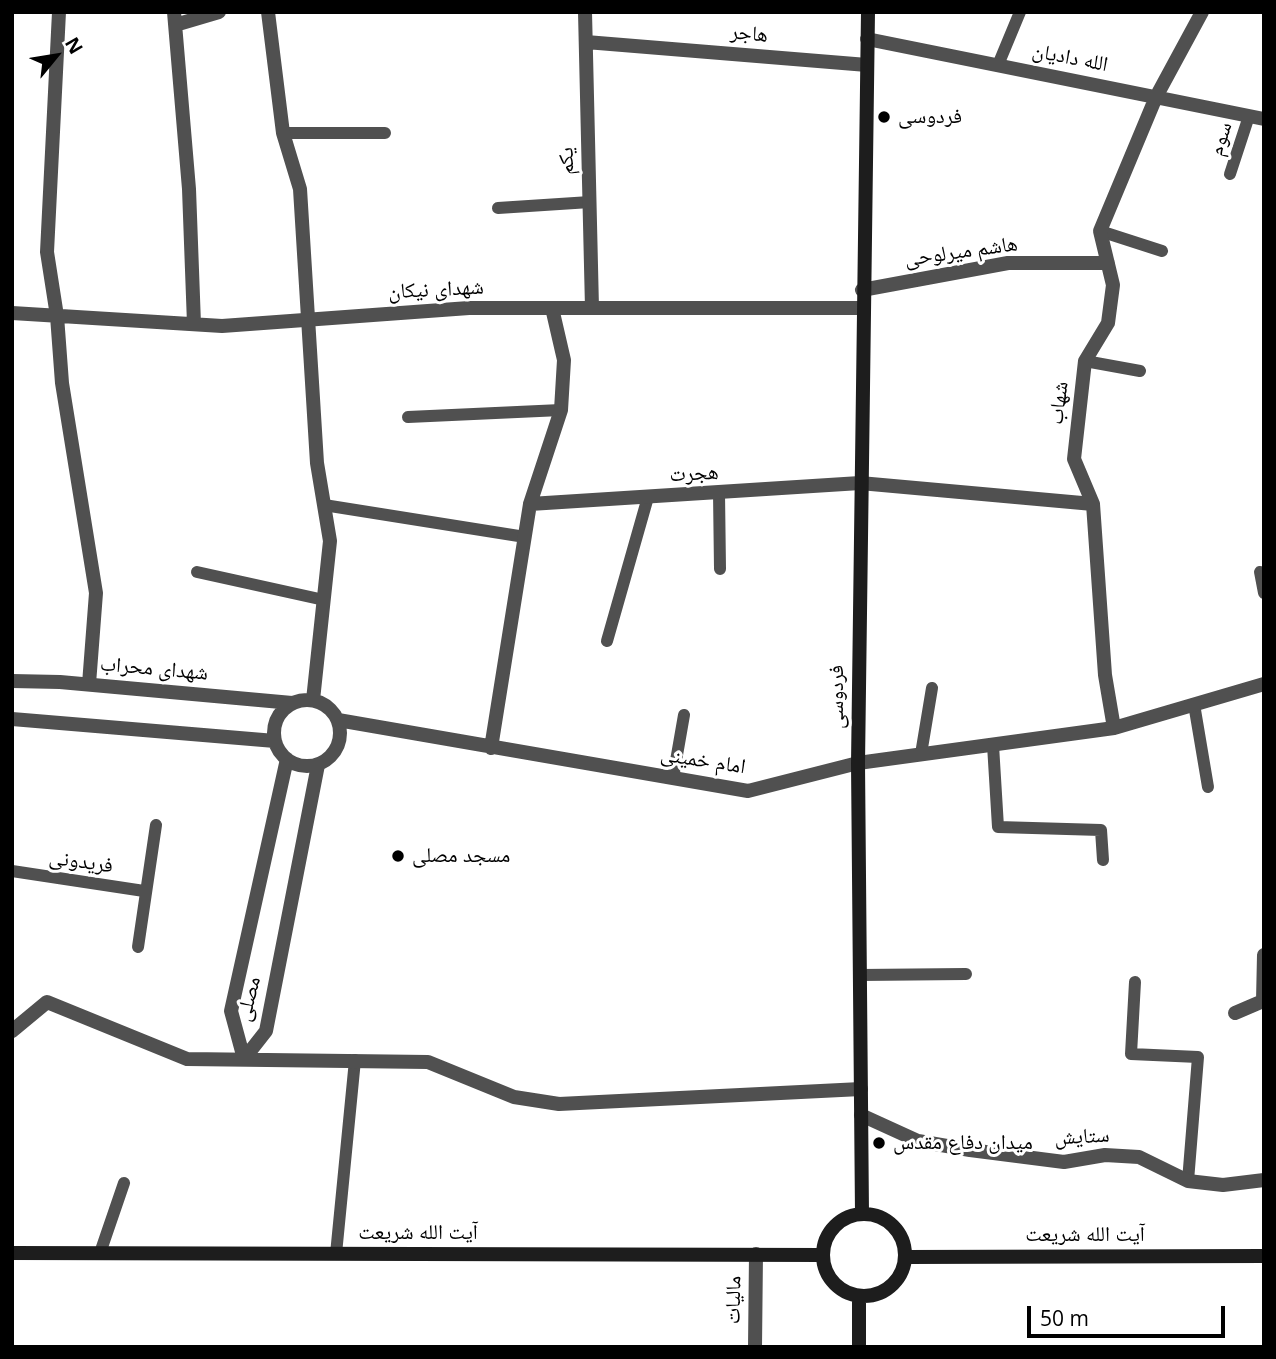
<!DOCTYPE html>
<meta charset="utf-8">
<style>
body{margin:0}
#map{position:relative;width:1276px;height:1359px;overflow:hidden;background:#fff;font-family:"Open Sans",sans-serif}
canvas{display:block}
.frame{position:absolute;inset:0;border:14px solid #000;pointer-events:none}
.north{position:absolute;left:21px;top:21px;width:70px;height:70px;-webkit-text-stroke:5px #fff;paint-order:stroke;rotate:60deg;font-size:19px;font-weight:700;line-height:28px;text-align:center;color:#000}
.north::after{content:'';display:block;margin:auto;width:24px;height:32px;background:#000;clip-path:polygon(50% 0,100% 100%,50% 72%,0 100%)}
.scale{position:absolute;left:1027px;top:1306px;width:198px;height:32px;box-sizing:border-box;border:4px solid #000;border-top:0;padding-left:9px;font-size:21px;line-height:24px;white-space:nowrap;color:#000;-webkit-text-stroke:5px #fff;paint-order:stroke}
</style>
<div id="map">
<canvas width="1276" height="1359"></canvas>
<div class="frame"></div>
<div class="north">N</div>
<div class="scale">50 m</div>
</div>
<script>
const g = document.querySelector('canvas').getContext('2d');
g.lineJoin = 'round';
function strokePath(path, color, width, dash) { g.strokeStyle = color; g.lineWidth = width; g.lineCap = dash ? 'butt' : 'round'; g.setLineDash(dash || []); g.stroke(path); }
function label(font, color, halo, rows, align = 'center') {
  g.font = font + ' "Open Sans","Noto Naskh Arabic",sans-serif'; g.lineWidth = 6; g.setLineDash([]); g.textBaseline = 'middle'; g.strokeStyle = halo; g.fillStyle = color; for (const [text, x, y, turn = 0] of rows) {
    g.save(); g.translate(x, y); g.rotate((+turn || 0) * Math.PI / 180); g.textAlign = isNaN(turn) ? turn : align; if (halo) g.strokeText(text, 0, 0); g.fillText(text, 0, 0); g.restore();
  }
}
strokePath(new Path2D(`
 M998,65L1020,12
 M283,133H385
 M1230,174L1249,116
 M498,208L590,202
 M1100,231L1162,251
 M1085,361L1140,371
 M408,417L561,410
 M719,493L720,569
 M324,505L525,537
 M197,572L324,600
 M1260,572L1264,593
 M607,641L648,497
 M1194,704L1208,787
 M993,745L998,827L1101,830L1103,860
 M921,754L932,688
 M673,778L684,715
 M12,871L144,891
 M138,947L156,825
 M860,975L966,974
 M1135,982L1131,1054L1198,1057L1188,1181
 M100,1253L124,1183
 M336,1254L355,1060`), '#505050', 12);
strokePath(new Path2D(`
 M59,12L47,252L57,316L62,383L96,593L89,684
 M174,12L189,189L194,324
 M268,12L283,133L300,189L317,463L330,541L313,700
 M585,12L592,308
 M175,25L219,12
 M867,39L1264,119
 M586,42L867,65
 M862,290L1008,263H1108
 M12,313L222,326L469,308H862
 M530,504L860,483L1093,504
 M12,681L60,682L292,703
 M274 733a33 33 0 1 1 66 0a33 33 0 1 1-66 0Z
 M12,719L275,741
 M338,720L748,791L858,763L1114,728L1264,684
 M1114,728L1105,675L1093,504L1074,459L1085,361L1108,323L1113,285L1100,231L1156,97L1202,12
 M491,748L530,504L561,410L564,360L552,308
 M1235,1013L1263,1001L1264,955
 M12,1031L47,1002L187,1059L428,1062L514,1097L559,1104L861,1089
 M244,1059L231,1011L287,759
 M244,1059L266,1031L318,765
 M861,1115L918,1141L970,1150L1064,1162L1105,1155L1139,1157L1188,1181L1223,1185L1264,1180
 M755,1347L756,1254`), '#505050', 14);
strokePath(new Path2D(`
 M823 1255a41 41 0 1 1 82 0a41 41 0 1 1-82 0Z
 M862,1214L858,763L868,12
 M12,1253L823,1255
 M906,1257L1264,1256
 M859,1347V1296`), '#1d1d1d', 14);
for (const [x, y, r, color] of [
 [884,117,7,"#000"],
 [398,856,7,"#000"],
 [879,1143,7,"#000"]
]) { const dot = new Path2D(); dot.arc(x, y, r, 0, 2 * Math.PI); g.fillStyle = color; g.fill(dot); strokePath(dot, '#fff', 2.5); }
label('21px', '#000', '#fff', [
 ["هاجر",749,34,5],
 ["الله دادیان",1070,58,11],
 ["سوم",1221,139,-73],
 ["یکم",567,161,-91],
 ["هاشم میرلوحی",961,252,-8],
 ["شهدای نیکان",436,290,-3],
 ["شهاب",1059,403,-83],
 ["هجرت",694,474,-3],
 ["شهدای محراب",154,669,5],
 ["فردوسی",837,697,-90],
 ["امام خمینی",703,761,9],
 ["فریدونی",81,862,8],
 ["مصلی",249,999,-76],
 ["ستایش",1082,1137,-3],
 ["آیت الله شریعت",418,1233],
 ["آیت الله شریعت",1085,1235],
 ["مالیات",734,1300,-89]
]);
label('21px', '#000', '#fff', [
 ["فردوسی",898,117],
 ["مسجد مصلی",412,856],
 ["میدان دفاع مقدس",893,1143]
], 'left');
</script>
